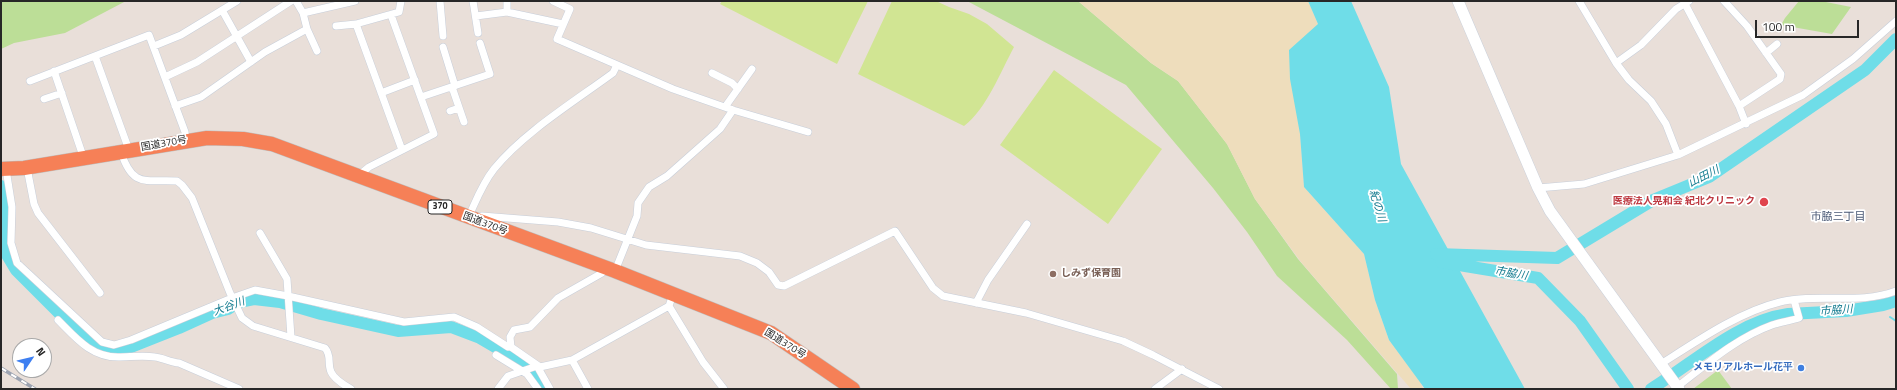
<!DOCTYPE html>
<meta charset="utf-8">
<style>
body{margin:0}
#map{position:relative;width:1897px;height:390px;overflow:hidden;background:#e9dfd9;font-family:"Titillium Web",sans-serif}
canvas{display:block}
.frame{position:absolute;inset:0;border:2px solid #272727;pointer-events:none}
.north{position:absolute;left:12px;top:338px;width:40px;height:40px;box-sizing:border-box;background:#fff;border:1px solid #a9a9a9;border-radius:50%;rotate:55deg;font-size:11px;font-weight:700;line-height:16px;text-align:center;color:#272727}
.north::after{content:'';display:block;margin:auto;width:14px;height:18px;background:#3e7ff1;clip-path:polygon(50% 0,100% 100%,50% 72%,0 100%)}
.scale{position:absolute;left:1755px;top:20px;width:104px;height:18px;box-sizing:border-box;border:2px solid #272727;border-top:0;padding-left:5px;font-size:12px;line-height:14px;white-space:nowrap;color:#272727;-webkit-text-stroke:3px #fff;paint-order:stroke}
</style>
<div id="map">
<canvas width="1897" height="390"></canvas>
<div class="frame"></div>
<div class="north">N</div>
<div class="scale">100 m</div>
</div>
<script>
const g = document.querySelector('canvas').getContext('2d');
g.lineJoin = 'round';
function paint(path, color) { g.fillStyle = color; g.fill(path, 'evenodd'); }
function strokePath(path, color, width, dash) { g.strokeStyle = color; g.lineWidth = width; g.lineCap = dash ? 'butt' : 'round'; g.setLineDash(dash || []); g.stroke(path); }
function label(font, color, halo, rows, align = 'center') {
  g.font = font + ' "Titillium Web","Noto Sans JP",sans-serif'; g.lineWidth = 3.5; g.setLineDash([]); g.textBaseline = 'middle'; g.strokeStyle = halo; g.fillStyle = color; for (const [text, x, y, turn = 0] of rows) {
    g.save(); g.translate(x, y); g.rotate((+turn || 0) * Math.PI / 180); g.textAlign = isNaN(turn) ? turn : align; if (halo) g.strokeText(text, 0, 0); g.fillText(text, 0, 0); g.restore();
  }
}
paint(new Path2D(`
 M1,1H126L65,33L14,43L1,49Z
 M967,1H1078L1151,63L1178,81L1227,144L1255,199L1298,259L1397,374L1398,389H1391L1347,340L1277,276L1247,232L1213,188L1126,85Z
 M1799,1H1821L1851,7L1832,34L1781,25L1785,18Z
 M1718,370L1732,389H1693Z`), '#bcde97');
paint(new Path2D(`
 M1078,1H1308L1318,24L1300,134L1304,187L1364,254L1375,300L1389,340L1420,381L1423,389H1411L1301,262L1255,199L1227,144L1178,81L1151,63Z`), '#eeddbc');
paint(new Path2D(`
 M722,1H868L837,64L720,4Z
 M892,1H936L949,7L969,14L987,24L1014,47C1001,71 986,110 964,126L858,74Z
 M1054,70L1162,149L1108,224L1000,145Z`), '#d1e593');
paint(new Path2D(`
 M1308,1H1351L1389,87L1401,164L1525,389H1425L1389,340L1375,300L1364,254L1304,187L1300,134L1290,79L1289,50L1318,24Z`), '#6fdde8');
strokePath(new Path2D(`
 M1890,317L1896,321`), '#6fdde8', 2);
strokePath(new Path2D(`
 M1,186L5,200L7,255L16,270L59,313L95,345L110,352L126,349L179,328L212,313L228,309L239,302L254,299L280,302L321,314L398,331L451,327L480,338L504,352L538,379L542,389
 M1436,254L1557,258L1653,200L1709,177L1865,70L1896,39
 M1441,262L1538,278L1580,321L1628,389
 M1651,389C1693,363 1738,321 1788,314L1846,311L1883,305L1896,301`), '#6fdde8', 12);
const street = new Path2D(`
 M296,1L303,13L307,29L317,51
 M440,1L443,36
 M473,1L478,33
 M507,1V12
 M553,1L570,9L557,39L673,89L733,110L808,132
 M1579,1L1616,63L1629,80L1651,101L1666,124L1678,155
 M1724,1L1747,26L1781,74L1780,79L1739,106
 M1685,4L1739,106L1746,124
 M222,10L251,62
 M303,13L355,1
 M476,16L507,12L563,24
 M356,24L402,150
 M336,26L356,24L399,12L401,1
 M154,46L181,35L237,1
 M443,47L455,86
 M1766,53L1777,44
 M95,56L129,150
 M1616,63L1641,45L1676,9L1689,1
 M54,71L84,159
 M712,73L732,83L738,89
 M165,77L197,62L291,1
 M30,81L149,35L185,132L186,140
 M452,87L464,122
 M381,93L415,80
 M421,97L490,74L480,43
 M44,99L62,93
 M175,106L201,97L265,52L307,29
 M725,107L752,69
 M450,111L459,108
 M121,152C133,189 146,179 177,181L182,185L192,198L230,293L242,318L253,326L325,348C332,356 327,363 331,372C334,379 344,385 351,389
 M27,168L34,204L38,213L100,293
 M6,169L12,207L11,243L17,263L102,342L114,345L131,340L232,298L255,290L288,296L404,322L454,317L477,327L508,347H511
 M358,176L369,167L434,134L391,15
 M1538,188L1584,184L1678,155L1803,95L1853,59L1896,21
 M482,216L558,222L591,228L646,245L740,256L757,263L769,272L778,285L784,286L895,231L933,288L943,296L1026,313L1123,341L1153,355L1219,389
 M468,218C476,201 482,184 494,169C523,133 575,101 613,73L617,65
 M260,233L287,279L291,337
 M604,268L602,273L558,298L530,327L514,330L510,337L511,347L540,367L572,360L669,306L673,294
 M615,271L637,216L638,203L649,187L667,176L720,129L733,110
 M976,303L988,280L1027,224
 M669,306L703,362L724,389
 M58,320C76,338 91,357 118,357C130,357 143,355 155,357C163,358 170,362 179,363L239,389
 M496,355L527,374L538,389
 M572,360L588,389
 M1661,364C1697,341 1739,312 1780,302C1818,293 1860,305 1896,291
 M1677,387C1707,364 1736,338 1772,325C1780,322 1790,321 1799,318L1794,300
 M498,389L508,376L537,366L550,389
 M1155,389L1182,369`);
const secondary = new Path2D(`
 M1458,1L1538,188L1550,211L1679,389`);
const highway = new Path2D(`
 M1,169L24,168L207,138L243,139L272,144L615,271L771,333L853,389`);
strokePath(street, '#c7ced9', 8);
strokePath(secondary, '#c7ced9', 12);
strokePath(highway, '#bebebe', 15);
strokePath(street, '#fff', 7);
strokePath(secondary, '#fff', 11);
strokePath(highway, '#f68057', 14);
const rail = new Path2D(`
 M1,368L35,389`);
strokePath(rail, '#9ca3b1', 3.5);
strokePath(rail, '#fff', 2, [6]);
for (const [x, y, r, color] of [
 [1764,202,5,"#e0444e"],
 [1053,274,4,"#8d6e63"],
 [1801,368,4,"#3f7fe0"]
]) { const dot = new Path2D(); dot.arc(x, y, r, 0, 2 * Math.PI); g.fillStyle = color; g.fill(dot); strokePath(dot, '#fff', 1.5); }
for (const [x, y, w] of [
 [440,207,24]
]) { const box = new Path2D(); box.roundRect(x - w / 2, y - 7, w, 14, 3); g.fillStyle = '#fff'; g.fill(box); strokePath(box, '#272727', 1); }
label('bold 9px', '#272727', null, [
 ["370",440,207]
]);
label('10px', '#272727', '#fff', [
 ["国道370号",164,144,-10],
 ["国道370号",485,224,20],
 ["国道370号",785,344,32]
]);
label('bold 10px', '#be3a42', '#fff', [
 ["医療法人晃和会 紀北クリニック",1755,202]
], 'right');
label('bold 10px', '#785e54', '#fff', [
 ["しみず保育園",1061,274]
], 'left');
label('bold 10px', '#366cbe', '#fff', [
 ["メモリアルホール花平",1793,368]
], 'right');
label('italic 11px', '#137b8f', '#fff', [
 ["山田川",1704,177,-27],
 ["紀の川",1377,206,74],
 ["市脇川",1511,274,10],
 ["大谷川",229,307,-20],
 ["市脇川",1836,311,-4]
]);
label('11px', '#4a5975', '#fff', [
 ["市脇三丁目",1838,217]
]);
</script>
